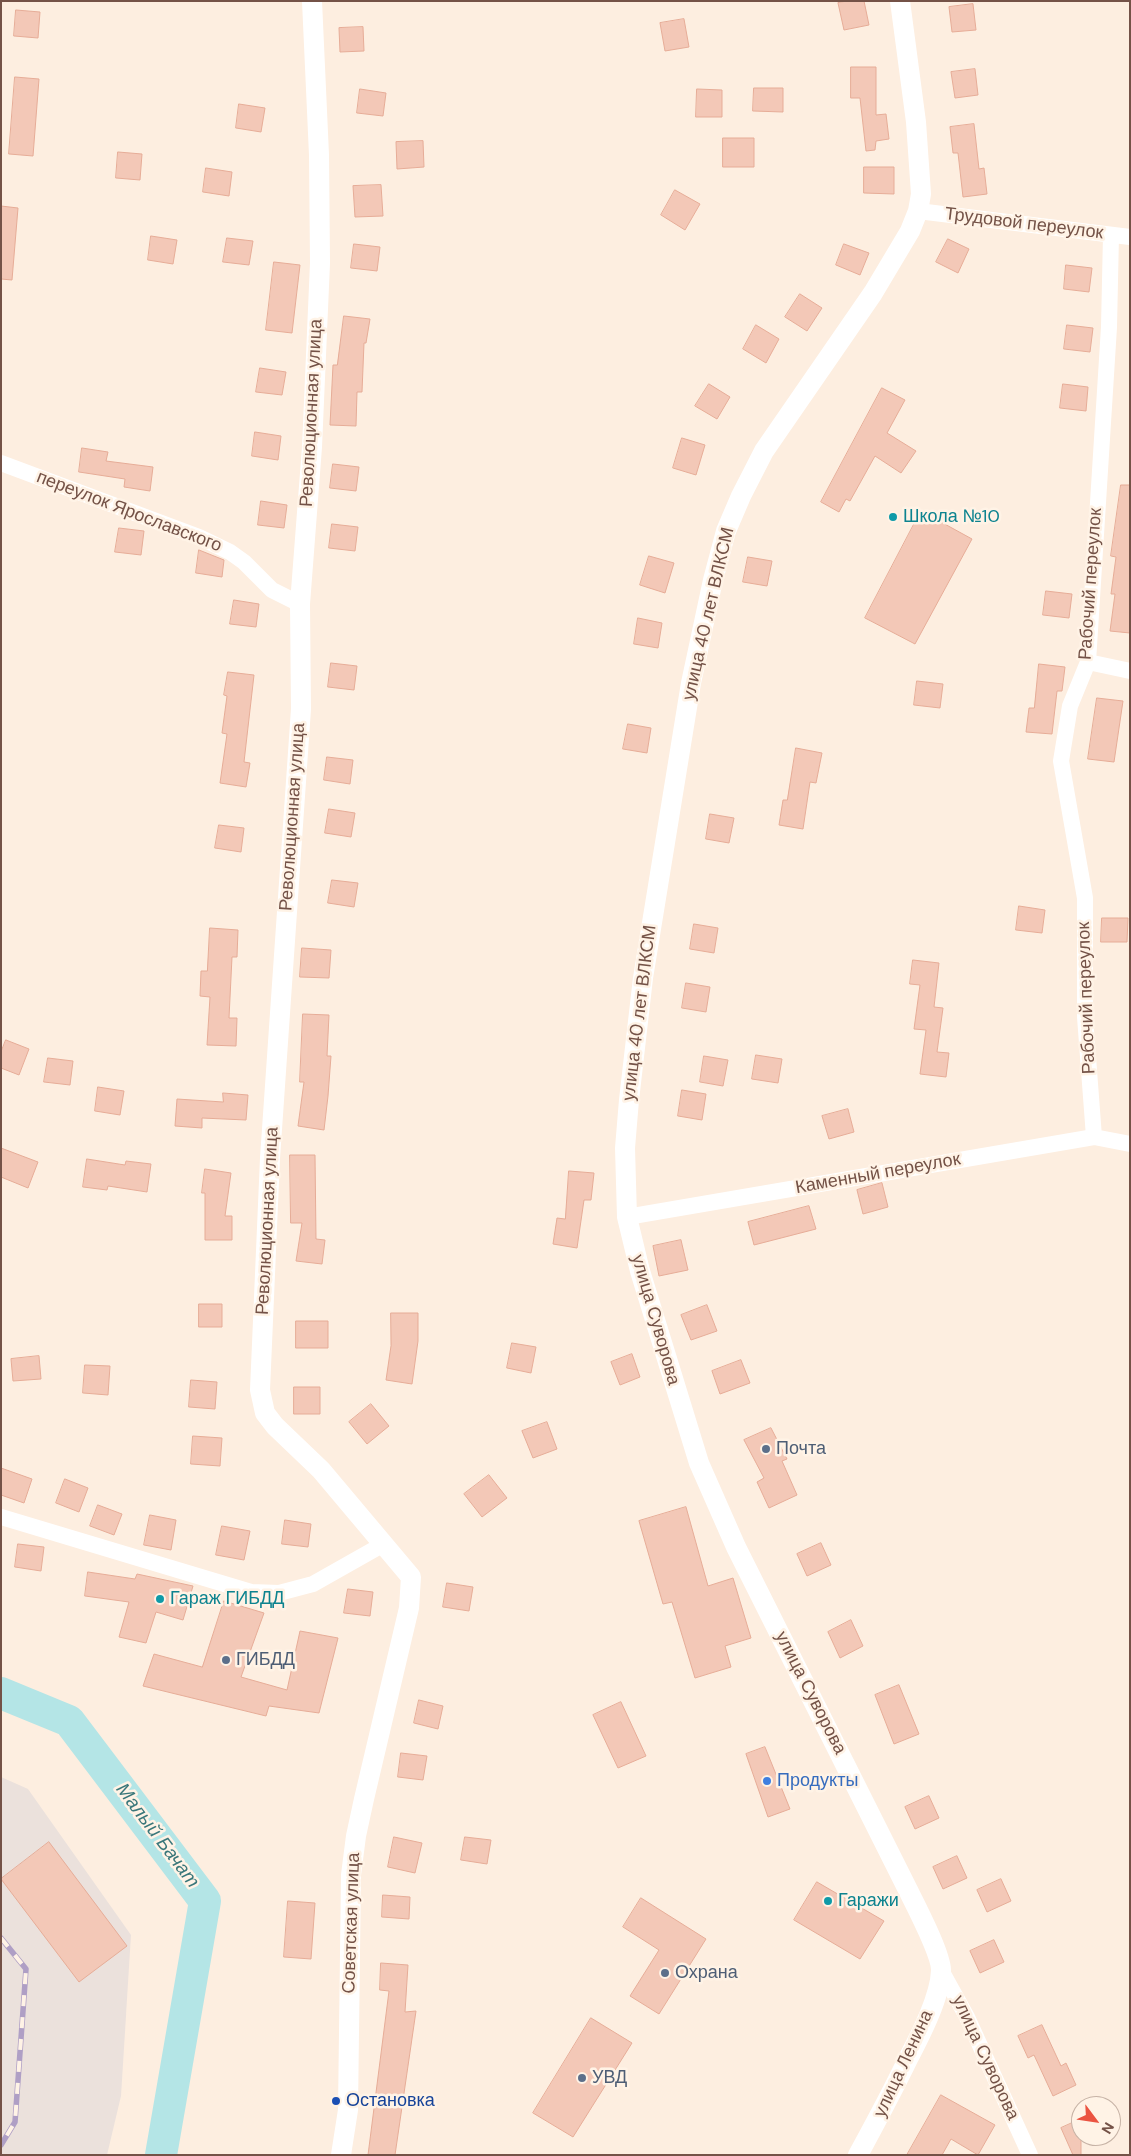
<!DOCTYPE html>
<meta charset="utf-8">
<style>
body{margin:0}
#map{position:relative;width:1131px;height:2156px;overflow:hidden;background:#fdeee0;font-family:"DM Sans",sans-serif}
canvas{display:block}
.frame{position:absolute;inset:0;border:2px solid #745247;pointer-events:none}
.north{position:absolute;left:1071px;top:2096px;width:50px;height:50px;box-sizing:border-box;background:#fff3e6;border:1px solid #c7b3a6;border-radius:50%;rotate:121deg;font-size:14px;font-weight:700;line-height:20px;text-align:center;color:#745247}
.north::after{content:'';display:block;margin:auto;width:18px;height:22px;background:#eb5441;clip-path:polygon(50% 0,100% 100%,50% 72%,0 100%)}
</style>
<div id="map">
<canvas width="1131" height="2156"></canvas>
<div class="frame"></div>
<div class="north">N</div>
</div>
<script>
const g = document.querySelector('canvas').getContext('2d');
g.lineJoin = 'round';
function paint(path, color) { g.fillStyle = color; g.fill(path, 'evenodd'); }
function strokePath(path, color, width, dash) { g.strokeStyle = color; g.lineWidth = width; g.lineCap = dash ? 'butt' : 'round'; g.setLineDash(dash || []); g.stroke(path); }
function label(font, color, halo, rows, align = 'center') {
  g.font = font + ' "DM Sans",sans-serif'; g.lineWidth = 5; g.setLineDash([]); g.textBaseline = 'middle'; g.strokeStyle = halo; g.fillStyle = color; for (const [text, x, y, turn = 0] of rows) {
    g.save(); g.translate(x, y); g.rotate((+turn || 0) * Math.PI / 180); g.textAlign = isNaN(turn) ? turn : align; if (halo) g.strokeText(text, 0, 0); g.fillText(text, 0, 0); g.restore();
  }
}
paint(new Path2D(`
 M1,1777L28,1789L131,1935L121,2096L107,2155H1Z`), '#ebe1dc');
strokePath(new Path2D(`
 M1,1693L69,1721L205,1901L161,2155`), '#b4e5e6', 32);
const building = new Path2D(`
 M847,1H864L869,25L844,30L838,3Z
 M973,4L976,30L952,32L949,7Z
 M16,10L40,12L38,38L14,36Z
 M684,19L689,47L665,51L660,23Z
 M363,27L364,51L340,52L339,28Z
 M851,67H876V115L886,114L889,139L876,141L875,150L866,151L860,98H851Z
 M975,69L978,95L955,98L951,72Z
 M15,77L39,79L33,156L9,154Z
 M754,88H783V112L753,111Z
 M360,89L386,93L383,116L357,113Z
 M697,89L722,90V117H696Z
 M239,104L265,108L261,132L236,128Z
 M974,124L979,169L984,168L987,194L963,197L958,153H953L950,127Z
 M723,138H754V167H723Z
 M423,141L424,167L397,169L396,142Z
 M118,152L142,154L140,180L116,178Z
 M864,167H894V194L864,193Z
 M206,168L232,172L229,196L203,192Z
 M381,185L383,216L355,217L353,186Z
 M675,190L700,204L685,230L661,215Z
 M1,206L18,208L12,280L1,279Z
 M151,236L177,240L173,264L148,260Z
 M227,238L253,241L249,265L223,262Z
 M948,239L969,249L958,273L936,262Z
 M354,244L380,247L377,271L351,268Z
 M844,244L869,253L860,275L836,265Z
 M274,262L300,265L292,333L266,330Z
 M1066,265L1092,268L1089,292L1064,289Z
 M800,294L822,308L807,331L785,317Z
 M344,316L370,319L366,343H364L362,392H357L356,426L330,425L333,365H337Z
 M756,325L779,339L766,363L743,349Z
 M1067,325L1093,328L1090,352L1064,349Z
 M260,368L286,372L282,395L256,392Z
 M709,384L730,397L717,419L695,406Z
 M1063,384L1088,387L1086,411L1060,408Z
 M882,388L905,400L887,433L916,451L901,473L875,456L850,501L846,499L839,512L821,502Z
 M255,432L281,436L278,460L252,456Z
 M682,438L705,445L696,475L673,468Z
 M82,448L108,452L106,461L153,467L150,491L124,487L125,479L79,472Z
 M333,464L359,467L356,491L330,488Z
 M1121,485H1130V633L1110,631L1115,594H1111L1116,557L1111,556Z
 M261,501L287,505L284,528L258,525Z
 M921,511L972,539L915,644L865,618Z
 M332,524L358,527L355,551L329,548Z
 M119,528L144,531L141,555L115,552Z
 M199,550L224,560L222,577L196,573Z
 M649,556L674,563L665,593L640,585Z
 M748,557L772,561L767,586L743,582Z
 M1046,591L1072,594L1069,618L1043,615Z
 M234,600L259,604L256,627L230,624Z
 M638,618L662,623L658,648L634,644Z
 M331,663L357,666L354,690L328,687Z
 M1039,664L1065,667L1062,691H1057L1052,734L1026,732L1029,708H1034Z
 M228,672L254,675L244,762L250,763L246,787L220,783L227,734L222,733L227,696L224,695Z
 M917,681L943,684L940,708L914,705Z
 M1097,698L1123,701L1114,762L1088,759Z
 M628,724L651,728L647,753L623,749Z
 M796,748L822,753L816,783L810,782L803,829L779,825L783,800H787Z
 M327,757L353,760L350,784L324,780Z
 M329,809L355,813L351,837L325,833Z
 M710,814L734,818L729,843L706,839Z
 M219,825L244,828L241,852L215,848Z
 M332,880L358,883L354,907L328,903Z
 M1019,906L1045,910L1042,933L1016,930Z
 M1102,918H1128L1127,942H1101Z
 M694,924L718,928L714,953L690,949Z
 M210,928L238,930L237,957H232L229,1018H237L236,1046L207,1045L210,997L200,996L201,971H207Z
 M302,948L331,950L329,978L300,977Z
 M913,960L939,963L934,1007L943,1008L937,1052L949,1053L946,1077L920,1074L926,1030L914,1029L920,985L910,984Z
 M686,983L710,987L706,1012L682,1008Z
 M303,1014L329,1015L327,1056H331L328,1096L324,1130L298,1126L304,1082H300Z
 M6,1040L29,1049L19,1075L1,1068V1052Z
 M756,1055L782,1059L778,1083L752,1079Z
 M704,1056L728,1060L723,1086L700,1082Z
 M48,1058L73,1061L70,1085L44,1082Z
 M98,1087L124,1091L120,1115L95,1111Z
 M682,1090L706,1094L702,1120L678,1116Z
 M223,1093L248,1095L246,1120L202,1118V1128L175,1126L177,1099L223,1102Z
 M848,1109L854,1132L829,1139L822,1116Z
 M1,1148L38,1162L28,1188L1,1177Z
 M290,1155H315L316,1239L325,1240L322,1264L296,1261L302,1223H291Z
 M87,1159L125,1165L126,1161L151,1164L147,1192L108,1186L107,1190L83,1187Z
 M205,1169L231,1173L225,1216H232V1240H205V1193H202Z
 M569,1171L594,1173L591,1200H584L577,1248L553,1244L557,1218L565,1219Z
 M882,1183L888,1207L863,1214L857,1190Z
 M809,1206L816,1229L754,1245L748,1222Z
 M681,1240L688,1270L659,1276L653,1246Z
 M199,1304H222V1327H199Z
 M707,1305L717,1331L691,1340L681,1315Z
 M391,1313H418V1341L412,1384L386,1380L391,1346Z
 M296,1321H328V1348H296Z
 M512,1343L536,1347L531,1373L507,1368Z
 M632,1354L640,1377L620,1385L611,1362Z
 M39,1356L41,1379L13,1381L11,1359Z
 M741,1360L750,1383L720,1394L712,1371Z
 M85,1365L110,1366L108,1395L83,1393Z
 M191,1380L217,1382L215,1409L189,1407Z
 M294,1387H320V1414H294Z
 M371,1404L389,1426L367,1444L349,1422Z
 M547,1422L557,1449L533,1458L522,1431Z
 M771,1428L787,1459L782,1461L797,1495L769,1508L757,1482L764,1478L744,1440Z
 M193,1436L222,1438L220,1466L191,1464Z
 M1,1468L32,1479L24,1503L1,1495Z
 M489,1475L507,1498L482,1517L464,1494Z
 M65,1479L88,1488L79,1512L56,1503Z
 M98,1505L122,1514L114,1535L90,1526Z
 M686,1507L708,1586L733,1578L751,1638L725,1646L731,1667L695,1678L672,1602L663,1604L639,1521Z
 M150,1515L176,1520L171,1550L144,1545Z
 M285,1520L311,1524L308,1547L282,1544Z
 M222,1526L250,1531L244,1560L216,1555Z
 M821,1543L831,1565L807,1576L797,1554Z
 M18,1544L44,1547L41,1571L15,1567Z
 M88,1572L135,1579L137,1574L193,1586L183,1620L156,1612L146,1643L119,1637L129,1602L85,1596Z
 M447,1583L473,1587L469,1611L443,1607Z
 M348,1589L373,1592L370,1616L344,1613Z
 M224,1601L264,1613L241,1677L287,1690L300,1631L338,1638L319,1713L269,1706L266,1716L143,1686L154,1654L202,1667Z
 M851,1620L863,1646L840,1658L828,1632Z
 M899,1685L919,1734L894,1744L875,1695Z
 M419,1700L443,1706L438,1729L414,1723Z
 M621,1702L646,1756L618,1768L593,1715Z
 M765,1747L790,1809L768,1817L746,1754Z
 M401,1753L427,1756L423,1780L398,1777Z
 M929,1796L939,1818L915,1829L905,1807Z
 M394,1837L422,1843L415,1873L388,1867Z
 M465,1837L491,1840L487,1864L461,1860Z
 M49,1842L127,1946L79,1982L1,1879Z
 M957,1856L967,1878L943,1889L933,1867Z
 M1001,1879L1011,1901L987,1912L977,1890Z
 M817,1882L884,1921L860,1959L794,1920Z
 M383,1895L410,1897L409,1919L382,1917Z
 M641,1898L706,1939L659,2014L630,1996L659,1950L623,1927Z
 M288,1901L315,1903L311,1959L284,1957Z
 M994,1940L1004,1962L980,1973L970,1951Z
 M381,1963L408,1965L405,2012L416,2011L395,2155H368L389,1991L380,1990Z
 M591,2018L632,2043L573,2137L533,2113Z
 M1042,2025L1061,2066L1066,2063L1076,2085L1053,2096L1034,2055L1028,2058L1018,2036Z
 M941,2095L995,2125L978,2155L951,2139L942,2155H907Z
 M1081,2119V2155H1073L1061,2128Z`);
paint(building, '#f3c8b7');
strokePath(building, '#e6ac97', 1);
strokePath(new Path2D(`
 M918,211L1130,237
 M1,463L199,537L230,552L244,562L272,590L300,604
 M1088,662L1130,671
 M1094,1137L1085,1017V898L1061,761L1070,706L1088,662L1109,327L1111,235
 M627,1217L1094,1137L1130,1144
 M1,1517L251,1592L279,1593L313,1584L382,1545
 M941,1970L967,2017L1030,2155`), '#fff', 16);
strokePath(new Path2D(`
 M312,1L319,155L320,263L312,447L300,604L301,709L270,1158L260,1390L265,1413L275,1426L321,1470L411,1577L409,1608L364,1799L356,1836L351,1875L348,2110L341,2155
 M858,2155C876,2122 893,2090 909,2057C921,2034 940,1997 941,1971C942,1956 916,1906 908,1890L736,1547L699,1463L640,1271L627,1217L625,1148L629,1100L643,978L691,683L713,580L726,531L741,496L764,451L873,293L910,231L918,211L921,194L916,122L900,1`), '#fff', 20);
const rail = new Path2D(`
 M1,1938L26,1969L15,2122L1,2145`);
strokePath(rail, '#af9fc5', 5.5);
strokePath(rail, '#fff3e6', 4, [11]);
for (const [x, y, r, color] of [
 [893,517,5,"#0f9aa8"],
 [766,1449,5,"#5c6f8a"],
 [160,1599,5,"#0f9aa8"],
 [226,1660,5,"#5c6f8a"],
 [767,1781,5,"#3f7fe0"],
 [828,1901,5,"#0f9aa8"],
 [665,1973,5,"#5c6f8a"],
 [582,2078,5,"#5c6f8a"],
 [336,2101,5,"#1a4fb4"]
]) { const dot = new Path2D(); dot.arc(x, y, r, 0, 2 * Math.PI); g.fillStyle = color; g.fill(dot); strokePath(dot, '#fff3e6', 2); }
label('18px', '#745247', '#fff3e6', [
 ["Трудовой переулок",1024,224,7],
 ["Революционная улица",312,413,-87],
 ["переулок Ярославского",129,512,21],
 ["Рабочий переулок",1091,584,-86],
 ["улица 40 лет ВЛКСМ",709,614,-77],
 ["Революционная улица",293,817,-86],
 ["Рабочий переулок",1087,998,-92],
 ["улица 40 лет ВЛКСМ",640,1013,-83],
 ["Каменный переулок",878,1174,-10],
 ["Революционная улица",268,1221,-87],
 ["улица Суворова",655,1320,74],
 ["улица Суворова",810,1693,63],
 ["Советская улица",352,1923,-88],
 ["улица Суворова",985,2058,65],
 ["улица Ленина",904,2064,-65]
]);
label('18px', '#0d838f', '#fff3e6', [
 ["Школа №10",903,517],
 ["Гараж ГИБДД",170,1599],
 ["Гаражи",838,1901]
], 'left');
label('18px', '#4e5e75', '#fff3e6', [
 ["Почта",776,1449],
 ["ГИБДД",236,1660],
 ["Охрана",675,1973],
 ["УВД",592,2078]
], 'left');
label('18px', '#366cbe', '#fff3e6', [
 ["Продукты",777,1781]
], 'left');
label('18px', '#164399', '#fff3e6', [
 ["Остановка",346,2101]
], 'left');
label('italic 19px', '#3a777a', '#fff3e6', [
 ["Малый Бачат",157,1836,53]
]);
</script>
